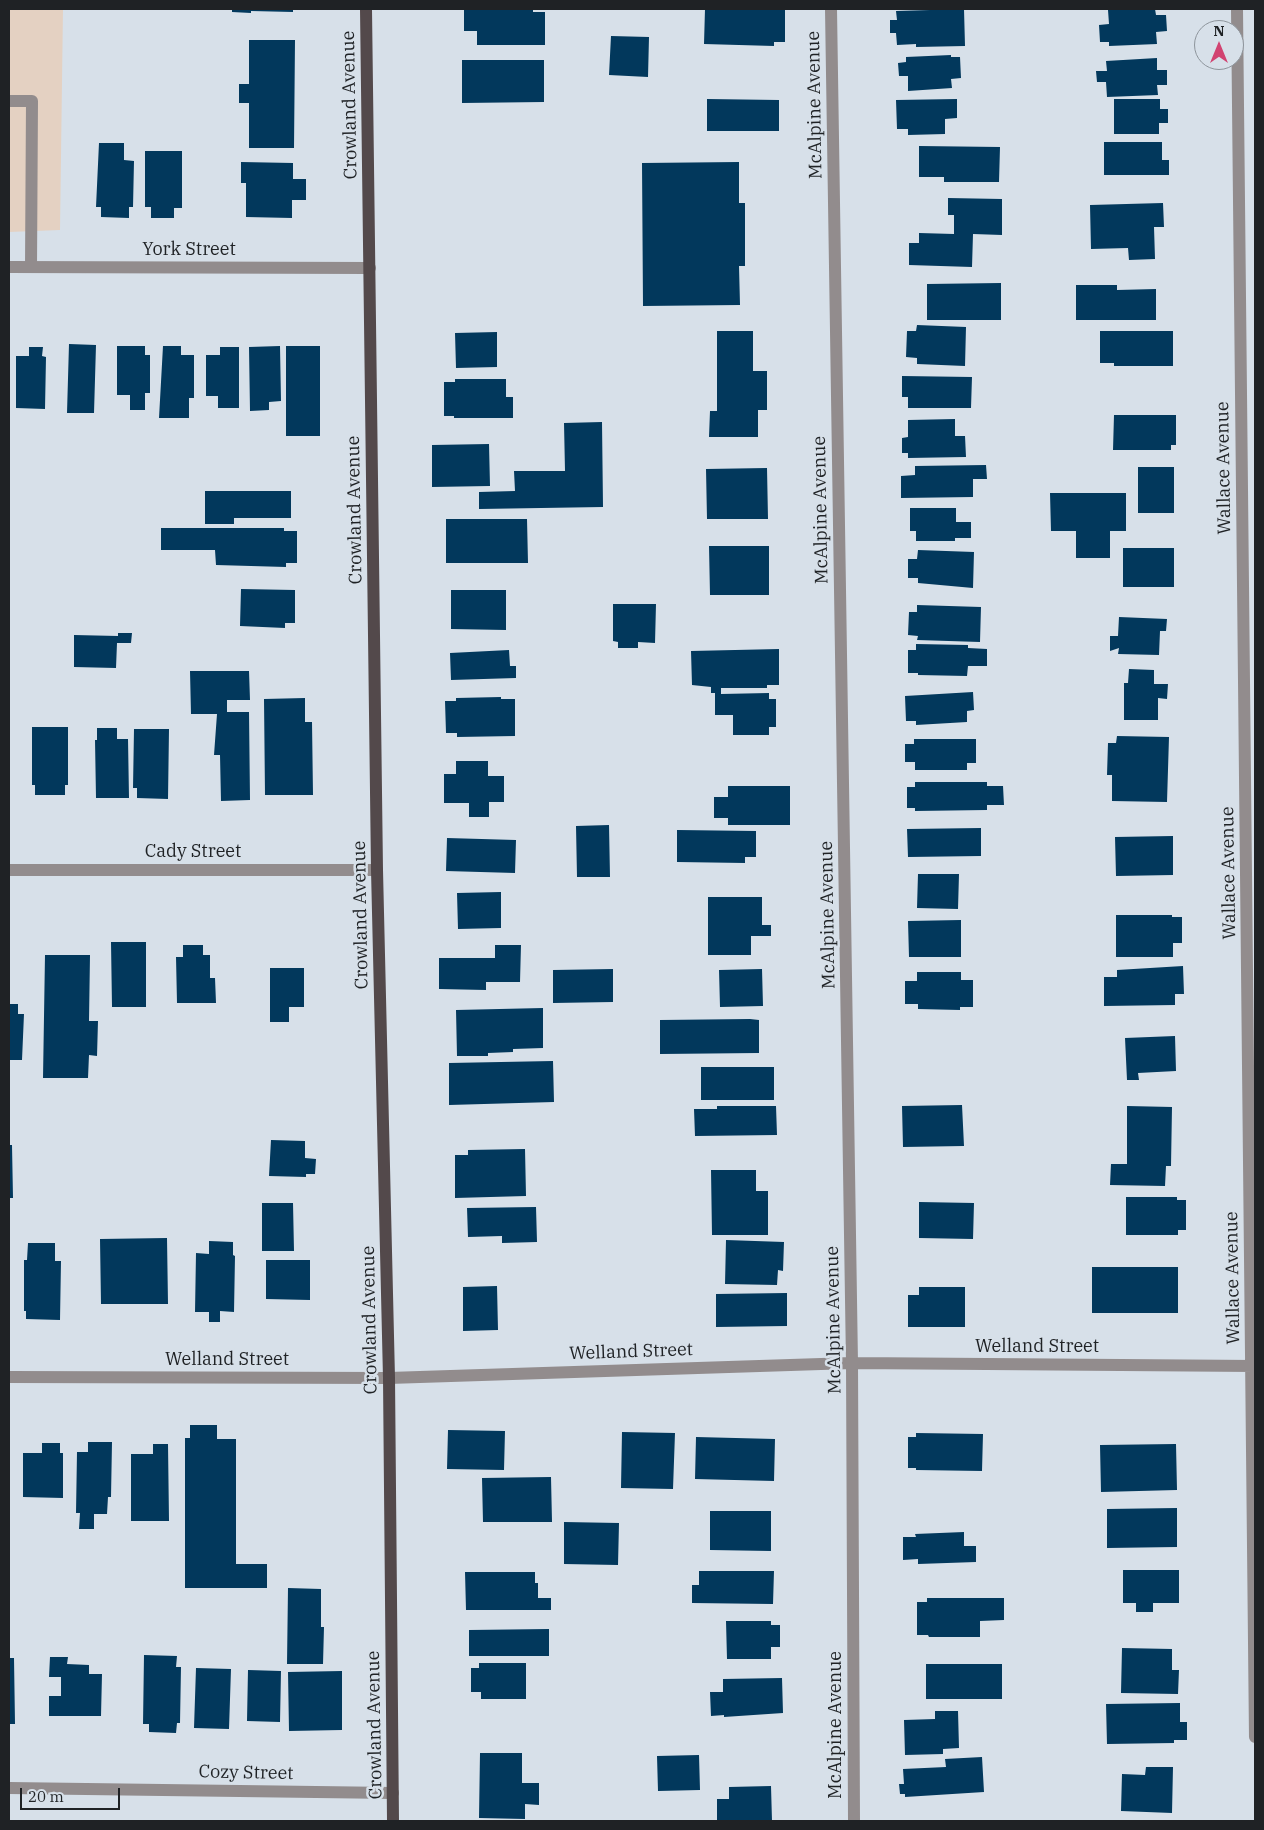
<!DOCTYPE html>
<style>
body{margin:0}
#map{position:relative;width:1264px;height:1830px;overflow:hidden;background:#d7e0e9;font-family:"IBM Plex Serif",serif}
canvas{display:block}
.frame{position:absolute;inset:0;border:10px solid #1f2225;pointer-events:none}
.north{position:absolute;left:1194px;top:20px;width:50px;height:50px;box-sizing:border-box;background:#d7e0e9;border:1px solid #8d949b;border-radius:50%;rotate:0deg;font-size:14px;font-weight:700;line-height:20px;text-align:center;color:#1f2225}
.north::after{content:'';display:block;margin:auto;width:18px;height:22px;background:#d14371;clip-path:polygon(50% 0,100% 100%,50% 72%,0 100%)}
.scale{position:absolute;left:20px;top:1788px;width:100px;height:22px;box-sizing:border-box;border:2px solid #1f2225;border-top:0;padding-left:6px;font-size:15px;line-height:18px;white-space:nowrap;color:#1f2225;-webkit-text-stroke:4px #d7e0e9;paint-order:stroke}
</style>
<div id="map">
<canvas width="1264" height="1830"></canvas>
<div class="frame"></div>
<div class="north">N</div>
<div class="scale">20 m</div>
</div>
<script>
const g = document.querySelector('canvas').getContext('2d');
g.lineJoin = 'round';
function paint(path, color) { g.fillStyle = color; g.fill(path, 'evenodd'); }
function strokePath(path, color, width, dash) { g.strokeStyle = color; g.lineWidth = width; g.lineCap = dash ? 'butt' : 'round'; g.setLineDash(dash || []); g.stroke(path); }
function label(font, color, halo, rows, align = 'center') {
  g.font = font + ' "IBM Plex Serif",serif'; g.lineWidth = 5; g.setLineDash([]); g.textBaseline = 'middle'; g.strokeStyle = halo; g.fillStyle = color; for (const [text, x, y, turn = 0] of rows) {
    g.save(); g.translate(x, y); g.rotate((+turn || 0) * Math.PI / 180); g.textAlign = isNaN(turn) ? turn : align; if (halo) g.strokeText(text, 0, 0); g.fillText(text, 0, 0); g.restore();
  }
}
paint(new Path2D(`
 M9,9H63L60,230L9,232Z`), '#e4d1c2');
paint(new Path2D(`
 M232,9H293V12L251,11V13L232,12Z
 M464,9H533V12H545V45H477V31H464Z
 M705,9H785V42H774V46L704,44Z
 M964,9L965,46L916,47V44L897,45L896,33H890V20H897L896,11Z
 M1155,9L1156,15H1166L1167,31L1156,32L1157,44L1109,46V42H1100L1099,25L1109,24L1108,10Z
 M611,36L649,37L648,77L609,75Z
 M249,40H295L294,148H249V103H239V84H249Z
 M951,55V57H960L961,78L951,79L952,88L908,91V76H899L898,63L906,62V57Z
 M1157,58V70H1167V85H1157L1158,95L1107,97L1106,82H1097L1096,71H1107L1106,61Z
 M462,60H544V102L462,103Z
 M707,99L779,100V131H707Z
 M957,99V118L945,119V134L908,135V129H897L896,100Z
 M1114,99H1160V109H1168V123H1159V134H1114Z
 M1104,142H1162V160H1169V175H1104Z
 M99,143H124V160L134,161L133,207H129V218L101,217V207H96Z
 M919,146L1000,147L999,182H944V177H919Z
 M145,151H182V208H174V218H151V207H145Z
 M241,162L293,163V179H306V200H292V218L246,217V183H241Z
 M739,162V203H745V266H739L740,305L643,306L642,163Z
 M948,198L1002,199V235L973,234L972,267L909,265V243H919V233L954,234V215H948Z
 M1163,203L1164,227H1154L1155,259L1129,260L1128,248L1091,249L1090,205Z
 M1001,283V320H927V284Z
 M1076,285H1117V290L1156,289V320H1076Z
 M917,325L966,327L965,366L917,364V358L906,357L907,331H916Z
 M717,331H753V371H767V410H758V437H709L710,411H717Z
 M1100,331H1173V366H1114V363H1100Z
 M497,332V367L456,368L455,333Z
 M69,344L96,345L94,413H67Z
 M117,346H145V355H150V393H145V410H130V395H117Z
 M163,346H181V355H194V398H189V418H159Z
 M280,346L281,401L269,402V410L250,411L249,347Z
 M286,346H320V436H286Z
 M29,347H43L42,356L46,357L45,409L16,408V356H29Z
 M220,347H239V408H218V396H206V355H220Z
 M902,376L972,377L971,408H908V397H902Z
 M455,379H506V397H513V418H454V416H444V382H455Z
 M1114,415H1176V445H1171V450H1113Z
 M955,419V436H965L966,457L908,458V453H902V438L908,437V420Z
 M602,422L603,507L479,509V492L515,491L514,471H565L564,423Z
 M489,444L490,486L432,487V445Z
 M986,465L987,479H973V497L901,498V476L915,475V466Z
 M1138,467H1174V513H1138Z
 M767,468L768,519H707L706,469Z
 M205,491H291V518H234V524H205Z
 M1050,493H1126V531H1110V558H1076V531H1051Z
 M910,508H956V522H971V538H955V541H916V531H910Z
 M446,519H527L528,563H446Z
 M161,528H284V531H297V563H286V567L216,565L215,550H161Z
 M709,546H769V595H710Z
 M1123,548H1174V587H1123Z
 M918,550L974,552L973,588L918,583V578H908V559H917Z
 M241,589L295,590V623H285V628L240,626Z
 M451,590H506V630L451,629Z
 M613,604H656L655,643L638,642V648H618V642L613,641Z
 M917,605L981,607L980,642L917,640L918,636L908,635L909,612H917Z
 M1119,617L1167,619L1166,631H1160L1159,655L1118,654L1119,648L1110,651V636H1118Z
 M118,633H132L131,643H117L116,668L74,667V635L118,636Z
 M916,644L968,645V648L987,649V666H968L967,676L918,675V673H908V650H916Z
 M779,649V685H767V688H721V694L769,693V699H776V727H769V735H733V715H715V693H711V687L692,685L691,651Z
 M509,650L510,666H516V678L451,680L450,653Z
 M1129,669L1154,670V684H1168L1167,699L1158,698V720H1124V683H1128Z
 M190,671H249L250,700H227V712H249L250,800L221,801L220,755H214L217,714H191Z
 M973,692L974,710L967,711V722L916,725V721H906L905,696Z
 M501,697V699H515V736L457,737V733H446L445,701H456V698Z
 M305,698V722H312L313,795H265L264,699Z
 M32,727H68V785H65V795H35V785H32Z
 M97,728H117V739H128L129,798H96L95,740H97Z
 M134,729H169L168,799L137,798V788H133Z
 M1117,736L1169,737L1167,802L1112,801V775H1107L1108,743H1116Z
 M914,739H976V763H967V770H915V762H905V744H914Z
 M456,761H488V776H504V802H489V817H469V803H444V774H456Z
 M915,782H987V786H1003L1004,805H987V810L915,811V808H907V787H915Z
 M728,786H790V825H728V818H714V797H728Z
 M609,825L610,877H577L576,826Z
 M981,828V856L908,857L907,829Z
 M677,830L756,831V857H745V863L677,862Z
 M1173,836V875L1116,876L1115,837Z
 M447,838L516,840L515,873L446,871Z
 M918,874H959L958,909L917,908Z
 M501,892V928L458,929L457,893Z
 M708,897H762V925H771V936H751V955H708Z
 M1116,915H1172V917H1182V943H1173V957H1116Z
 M961,920V957H909L908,921Z
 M111,942H146V1007H112Z
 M183,945H203V955H210V978H215L216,1003H177L176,957H183Z
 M495,945H521L520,982H486V990L439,989V958H495Z
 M45,955H90L89,1021H98L97,1056L89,1055L88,1078H43Z
 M1183,966L1184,994H1175V1005L1104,1006V977H1117V970Z
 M270,968H304V1007H289V1022H270Z
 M613,969V1002L553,1003V970Z
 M762,969L763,1006L720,1007L719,970Z
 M917,972H961V980H973V1007H960V1010L918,1009V1004H905V981H917Z
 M9,1004H18V1014H24L22,1060H9Z
 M543,1008V1048L513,1049V1052L488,1053V1056H457L456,1010Z
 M750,1019L759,1020V1053L660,1054V1020Z
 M1175,1036L1176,1071L1138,1073L1139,1080H1127L1125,1038Z
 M553,1061L554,1102L449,1105V1063Z
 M701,1067H774V1100H701Z
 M962,1105L964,1146L903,1147L902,1106Z
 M717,1106H776L777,1135L695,1136L694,1109H717Z
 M1127,1106L1172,1107L1171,1166H1166L1165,1186L1110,1185L1111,1164H1127Z
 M271,1140L305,1141V1158L316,1159L315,1174H306V1177L269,1176Z
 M9,1145H12L13,1198H9Z
 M525,1149L526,1196L455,1198V1155H468V1150Z
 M711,1170H756V1191H768V1235H712Z
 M1126,1197H1177V1200H1186V1230H1178V1235H1126Z
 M919,1202L974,1203L973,1239L919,1238Z
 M262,1203H293L294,1251H262Z
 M536,1207L537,1242L502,1243V1236L468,1237L467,1208Z
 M167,1238L168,1304H101L100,1239Z
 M726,1240L784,1242L783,1271L778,1270L777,1285L725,1284Z
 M209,1241L233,1242V1255L235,1256L234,1312L220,1311V1322H209V1312H195L196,1253L209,1254Z
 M28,1243H55V1261H61L60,1320L26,1319V1311H24V1260H27Z
 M266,1260H310V1300L266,1299Z
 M1092,1267H1178V1313H1092Z
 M497,1286L498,1330L463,1331V1287Z
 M919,1287H965V1327H908V1295H919Z
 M787,1293V1326L716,1327V1294Z
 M190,1425H217V1439H236V1564H267V1588H185V1438H190Z
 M448,1430L505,1431L504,1470L447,1469Z
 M622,1432L675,1433L673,1489L621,1488Z
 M916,1433L983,1434L982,1471L916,1470V1468H908V1437H916Z
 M696,1437L775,1439L774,1481L695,1479Z
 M88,1442H112L111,1497H108L107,1514H94V1529H79L80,1513H76L77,1452H88Z
 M42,1443H60V1453H63V1498L23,1497V1453H42Z
 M153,1444H168L169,1521H131V1454H153Z
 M1176,1444L1177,1490L1101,1492L1100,1445Z
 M551,1477L552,1522H483L482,1478Z
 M1177,1508V1547L1107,1548V1509Z
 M710,1511H771V1551L710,1550Z
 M564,1522L619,1523L618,1565L564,1564Z
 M964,1532V1546H976V1562L918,1564V1559L903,1560V1537H916L915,1534Z
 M1123,1570H1179V1603H1153V1612H1136V1603H1123Z
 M699,1571H774L773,1604L692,1603V1585H699Z
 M465,1572H535V1583H538V1598H551V1610H466Z
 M288,1588L321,1589V1627H324L323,1664H287Z
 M927,1598H1004V1620L980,1621V1637H929L928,1635H917V1602H927Z
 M726,1621H771V1625H780V1647H771V1659H727Z
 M549,1629V1656H469V1630Z
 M1122,1648L1172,1649V1670H1179L1178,1694L1121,1693Z
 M144,1655L177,1656L176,1667H181L180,1723H177L176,1733L149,1732V1724H143Z
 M50,1657H68L67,1664L89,1665V1674H102L101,1716H49V1696H61V1677H49Z
 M9,1658H14L15,1724H9Z
 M479,1663H526V1699H481V1692H471V1668H479Z
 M926,1664H1002V1699H926Z
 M196,1668L231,1669L229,1729L194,1728Z
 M248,1670L281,1671L280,1722L247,1721Z
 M342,1671V1730L289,1731L288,1672Z
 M782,1678L783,1713L724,1717V1715L711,1716L710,1692H723V1679Z
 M1180,1703V1722H1187V1740H1174V1743L1107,1744L1106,1704Z
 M935,1711H958L959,1748L943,1749V1754L905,1755L904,1720L935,1719Z
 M480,1753H522V1783H539V1805L525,1804V1819L479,1818Z
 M699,1755L700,1790L658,1791L657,1756Z
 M982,1757L984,1792L905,1797V1794H900L899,1784H904L903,1769L946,1767L945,1759Z
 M1146,1767H1173L1172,1813L1121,1811L1122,1774L1145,1775Z
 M771,1786L772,1821H717V1799H729V1787Z`), '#02385c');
strokePath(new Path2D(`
 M831,9L852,1363L854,1821
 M1237,9L1255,1737
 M9,101H32L31,267
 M9,267L370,268
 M9,870H377
 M9,1377L389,1378L852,1363L1255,1366
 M9,1788L393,1793`), '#928c8d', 12);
strokePath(new Path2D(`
 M366,9L377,870L389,1378L393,1821`), '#53494b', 12);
label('18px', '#1f2225', '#d7e0e9', [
 ["Crowland Avenue",350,105,-91],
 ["McAlpine Avenue",815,105,-91],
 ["York Street",189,250],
 ["Wallace Avenue",1224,468,-91],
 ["Crowland Avenue",355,510,-91],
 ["McAlpine Avenue",821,510,-91],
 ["Cady Street",193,852],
 ["Wallace Avenue",1229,873,-91],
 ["Crowland Avenue",361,915,-91],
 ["McAlpine Avenue",828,915,-91],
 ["Wallace Avenue",1233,1278,-91],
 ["Crowland Avenue",370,1320,-91],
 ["McAlpine Avenue",834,1320,-91],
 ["Welland Street",1037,1347],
 ["Welland Street",631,1352,-2],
 ["Welland Street",227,1360],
 ["Crowland Avenue",375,1725,-91],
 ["McAlpine Avenue",836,1725,-90],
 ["Cozy Street",246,1773,1]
]);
</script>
